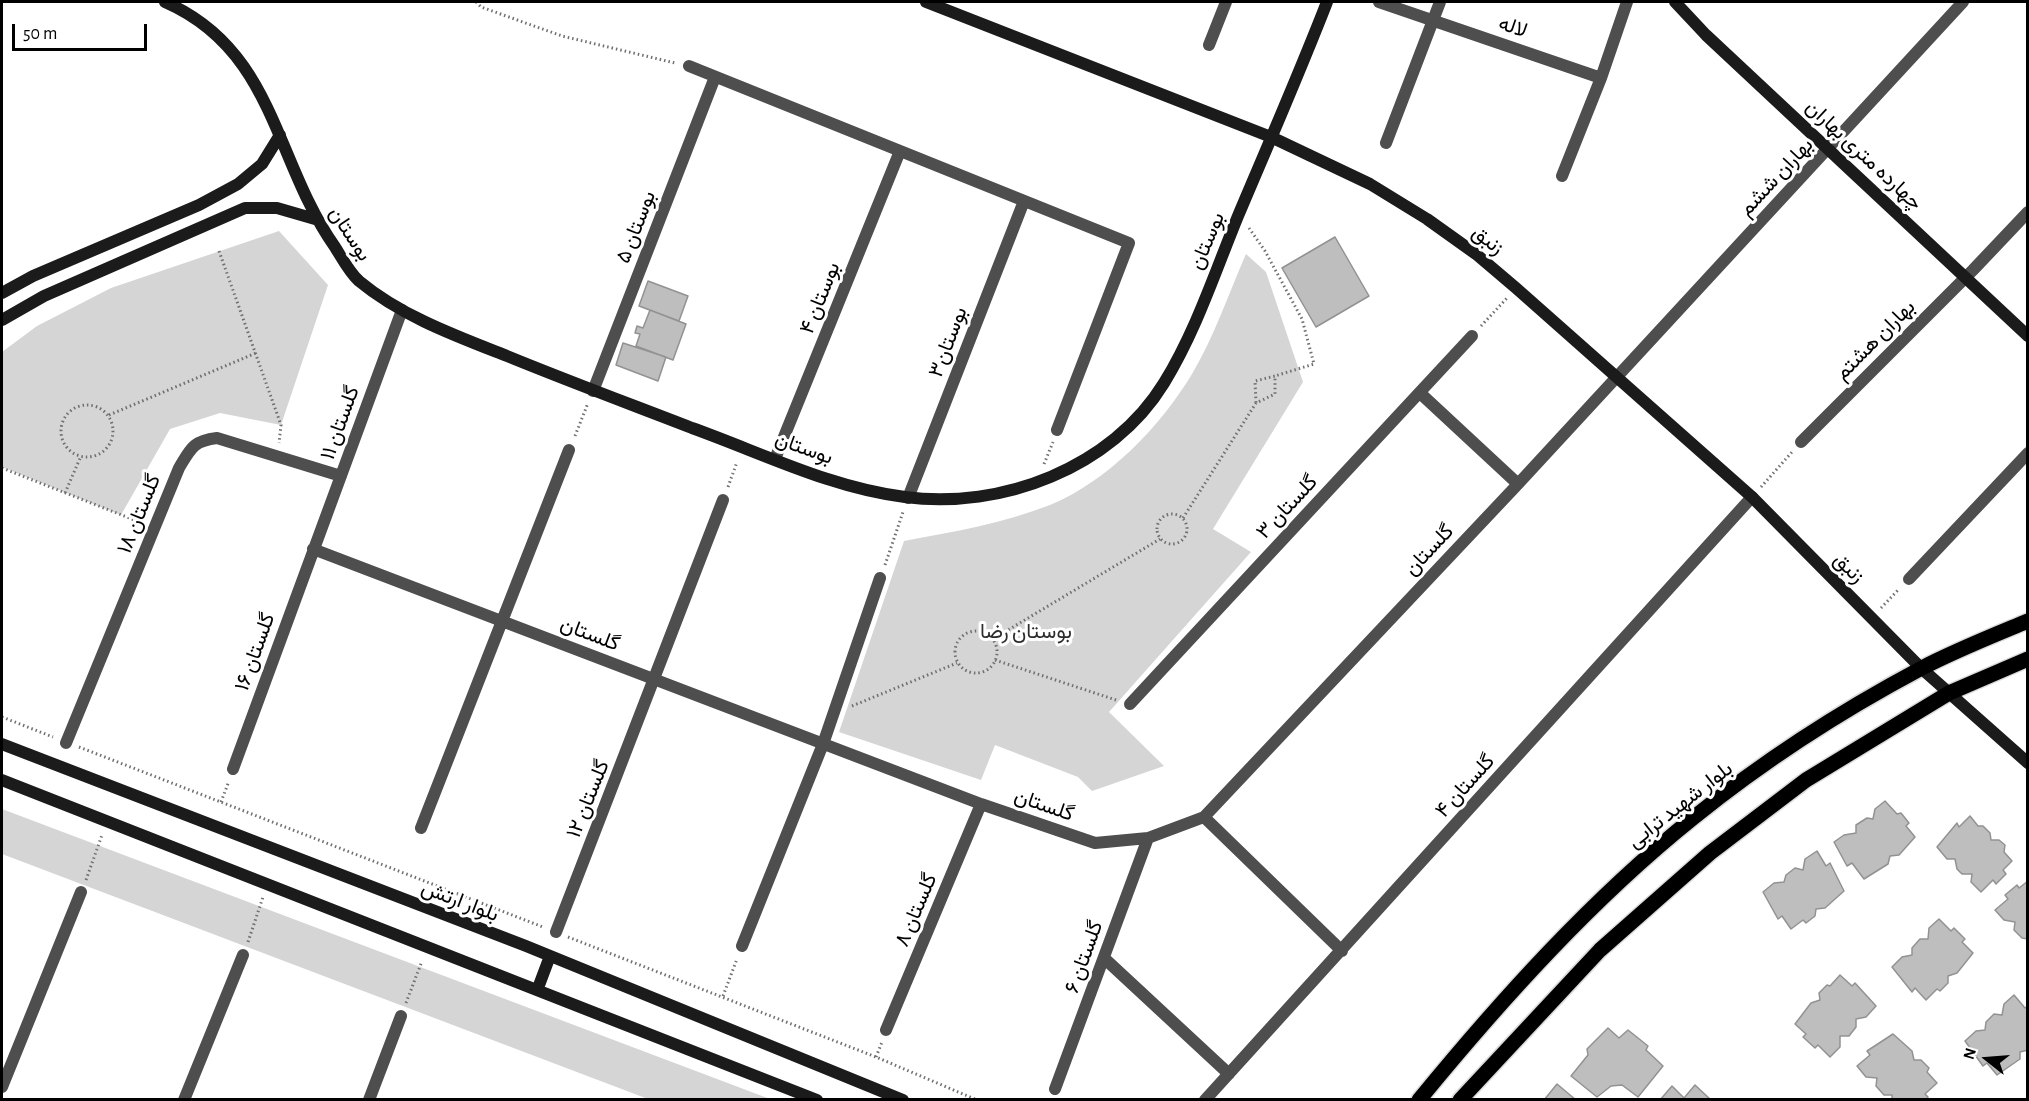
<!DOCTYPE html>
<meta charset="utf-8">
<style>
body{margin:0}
#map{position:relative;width:2029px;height:1101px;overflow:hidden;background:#fff;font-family:"Alegreya Sans",sans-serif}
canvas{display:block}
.frame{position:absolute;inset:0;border:3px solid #000;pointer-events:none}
.north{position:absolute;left:1957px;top:1029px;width:60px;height:60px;-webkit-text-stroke:4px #fff;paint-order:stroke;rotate:287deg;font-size:16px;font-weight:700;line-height:24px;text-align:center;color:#000}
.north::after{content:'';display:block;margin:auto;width:21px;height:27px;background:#000;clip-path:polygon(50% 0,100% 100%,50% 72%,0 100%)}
.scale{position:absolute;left:12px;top:24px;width:135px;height:27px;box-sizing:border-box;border:3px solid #000;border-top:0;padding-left:8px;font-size:18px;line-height:21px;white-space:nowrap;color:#000;-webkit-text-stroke:4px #fff;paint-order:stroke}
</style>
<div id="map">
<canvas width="2029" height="1101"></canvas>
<div class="frame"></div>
<div class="north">N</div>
<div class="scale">50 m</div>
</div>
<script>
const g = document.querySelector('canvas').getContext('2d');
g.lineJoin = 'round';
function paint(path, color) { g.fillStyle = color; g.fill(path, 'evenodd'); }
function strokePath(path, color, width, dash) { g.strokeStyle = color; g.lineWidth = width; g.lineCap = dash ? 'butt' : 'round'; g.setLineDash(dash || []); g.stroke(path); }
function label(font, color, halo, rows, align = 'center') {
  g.font = font + ' "Alegreya Sans",Vazirmatn,sans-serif'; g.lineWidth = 6; g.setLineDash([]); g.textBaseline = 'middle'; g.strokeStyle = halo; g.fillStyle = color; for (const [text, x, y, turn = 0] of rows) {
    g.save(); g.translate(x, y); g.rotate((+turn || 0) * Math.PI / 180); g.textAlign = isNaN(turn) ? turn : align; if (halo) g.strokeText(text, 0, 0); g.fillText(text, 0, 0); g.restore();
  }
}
paint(new Path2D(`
 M279,231L328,285L281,425L220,413L170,429L121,515L2,467V352L37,326L111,288Z
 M1246,254L1266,272L1303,382L1213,529L1251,552L1109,712L1164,766L1092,791L1078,777L995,745L981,780L839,732L904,541C953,532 1004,523 1050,505C1108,481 1160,427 1192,374C1214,337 1229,293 1246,254Z
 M2,809L770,1099H648L2,854Z`), '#d5d5d5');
const building = new Path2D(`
 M1335,237L1369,296L1316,327L1282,268Z
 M648,281L688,296L679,321L639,306Z
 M650,310L686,324L673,360L636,346L640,334L635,333L637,326L643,328Z
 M623,343L666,357L658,381L616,365Z
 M1885,801L1897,814L1901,813L1909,823L1906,826L1915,837L1899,855L1890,856L1888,864L1864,879L1852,863L1847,866L1834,842L1844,835L1856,833V825L1867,818L1873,819L1875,809Z
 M1970,816L1978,826H1983L1990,833L1991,840H1999L2005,845L2004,852L2012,861L2003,870L2006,874L1996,884L1993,880L1981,892L1971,882L1972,874H1962L1957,869L1955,859H1947L1937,847L1957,823L1959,827Z
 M1817,851L1826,866L1830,863L1844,891L1825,908L1816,909L1815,916L1806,923L1803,920L1791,929L1782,916L1778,919L1763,892L1774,883L1784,882L1786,875L1795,868L1803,870L1805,859Z
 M2028,881V939L2022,938L2014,930L2015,922L2004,920L1995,910L2008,899L2005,895L2017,885L2019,888Z
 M1939,919L1951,931L1954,928L1965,939L1962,942L1973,953L1957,973L1948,976V983L1940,991L1937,989L1926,1000L1915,988L1912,992L1892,967L1902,957L1912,955V948L1920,939H1928L1929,928Z
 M1840,975L1852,986L1855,983L1876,1006L1866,1017L1856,1019V1027L1849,1036H1840V1047L1830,1057L1818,1045L1815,1048L1803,1037L1806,1034L1795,1024L1811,1003L1820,1000L1819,993L1827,985L1830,986Z
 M2014,995L2025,1008L2028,1006V1050L2020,1052V1059L1997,1075L1987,1063L1983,1066L1965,1041L1976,1031L1985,1030L1986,1022L1994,1014L2002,1015L2004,1004Z
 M1608,1028L1619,1038L1628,1030L1648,1046L1646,1050L1663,1066L1638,1097L1622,1085L1611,1086L1597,1097L1571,1076L1588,1055L1587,1049Z
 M1893,1034L1912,1051L1914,1060H1921L1929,1068L1927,1072L1937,1083L1925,1094L1928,1097L1926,1100H1892V1095H1884L1876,1086L1877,1078L1866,1077L1857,1066L1870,1055L1867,1051Z
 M1557,1084L1576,1100H1544Z
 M1695,1085L1711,1100H1660L1672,1086L1684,1098Z`);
paint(building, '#bebebe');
strokePath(building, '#929292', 1.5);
const primary = new Path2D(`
 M1419,1100C1501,1000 1592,899 1693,818C1761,763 1843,710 1920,669C1954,651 1992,636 2028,621
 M1460,1100L1600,950L1710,853L1806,780L1949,693L2028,659`);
strokePath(primary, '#dbdbdb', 18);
strokePath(new Path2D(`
 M476,2L481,7L562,36L675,63
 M1249,228L1265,251L1302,319L1314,364L1275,376
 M219,251L281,425L279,443
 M1481,326L1507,298
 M61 431a26 26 0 1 1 52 0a26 26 0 1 1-52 0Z
 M109,415L256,353
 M575,436L588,403
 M1044,464L1053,442
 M2,468L142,523
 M728,487L737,462
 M1761,487L1792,452
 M65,493L81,456
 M1157 529a15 15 0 1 1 30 0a15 15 0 1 1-30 0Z
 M1183,518L1256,403L1275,394V376L1255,381L1256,403
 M885,565L903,512
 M1881,608L1899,589
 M955 652a21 21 0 1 1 42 0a21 21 0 1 1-42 0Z
 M993,639L1160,539
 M995,660L1116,700
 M852,706L957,663
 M2,717L53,737
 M79,747L543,927
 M221,802L229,781
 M86,880L102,835
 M568,937L876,1057L977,1100
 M248,942L263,897
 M723,996L737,959
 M406,1003L422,961
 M876,1057L882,1042`), '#707070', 3, [1.5, 3]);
strokePath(new Path2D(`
 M1379,2L1601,78
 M1209,45L1226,2
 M689,66L1129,243L1057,430
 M1386,143L1440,2
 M1562,176L1601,78L1627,2
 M593,391L715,77
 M1420,393L1518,484
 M1801,442L1973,270L2028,212
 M775,459L900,151
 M908,498L1024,201
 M313,549L981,804L1095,843L1148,838L1204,817L1518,484L1963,2
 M1909,579L2028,453
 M1130,704L1472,336
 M66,743L179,468C191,448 193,441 217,438L341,476
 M233,769L402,310
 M1204,817L1342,951
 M421,828L569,450
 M556,932L723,500
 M742,946L823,744L880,578
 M1104,958L1229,1074
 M886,1030L981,804
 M2,1087L81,892
 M1055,1089L1148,838
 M184,1100L243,955
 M369,1100L401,1016
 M1205,1100L1752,497`), '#4e4e4e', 12);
strokePath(new Path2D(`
 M165,2C275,50 274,161 335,247C342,258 349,272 359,281C401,316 456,336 507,356C568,381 630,404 692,428C762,453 831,488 905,497C1001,510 1112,468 1164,383C1196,331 1215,272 1238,216C1268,145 1299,74 1327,2
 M926,2L1271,137L1370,184L1427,219L1476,254L1516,288L1752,497L1921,668L2028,763
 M1675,2L1706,35L2028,336
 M2,293L33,276L199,205L238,184L262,164L280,135
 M2,320L44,296L245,208H277L315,219
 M2,744L526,946L903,1100
 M2,780L817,1100
 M538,988L550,956`), '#1b1b1b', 12);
strokePath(primary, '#000', 15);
label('21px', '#000', '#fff', [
 ["لاله",1513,27,19],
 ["چهارده متری بهاران",1864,155,43],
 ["بهاران ششم",1776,177,-47],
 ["بوستان ۵",636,227,-69],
 ["بوستان",350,234,57],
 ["زنبق",1488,240,38],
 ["بوستان",1207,241,-67],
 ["بوستان ۴",820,298,-68],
 ["بهاران هشتم",1875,340,-45],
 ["بوستان۳",948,342,-69],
 ["گلستان ۱۱",340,423,-70],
 ["بوستان",804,448,20],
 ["گلستان ۳",1287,507,-47],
 ["گلستان ۱۸",139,514,-68],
 ["گلستان",1429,550,-47],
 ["زنبق",1849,568,45],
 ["گلستان",590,634,21],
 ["گلستان ۱۶",255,652,-70],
 ["گلستان ۴",1465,786,-48],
 ["گلستان ۱۲",588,799,-68],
 ["گلستان",1044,805,19],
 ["بلوار شهید ترابی",1680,805,-38],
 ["بلوار ارتش",460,901,21],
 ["گلستان ۸",916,910,-67],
 ["گلستان ۶",1084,957,-70]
]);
label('21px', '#2c2c2c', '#fff', [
 ["بوستان رضا",1026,632]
]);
</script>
